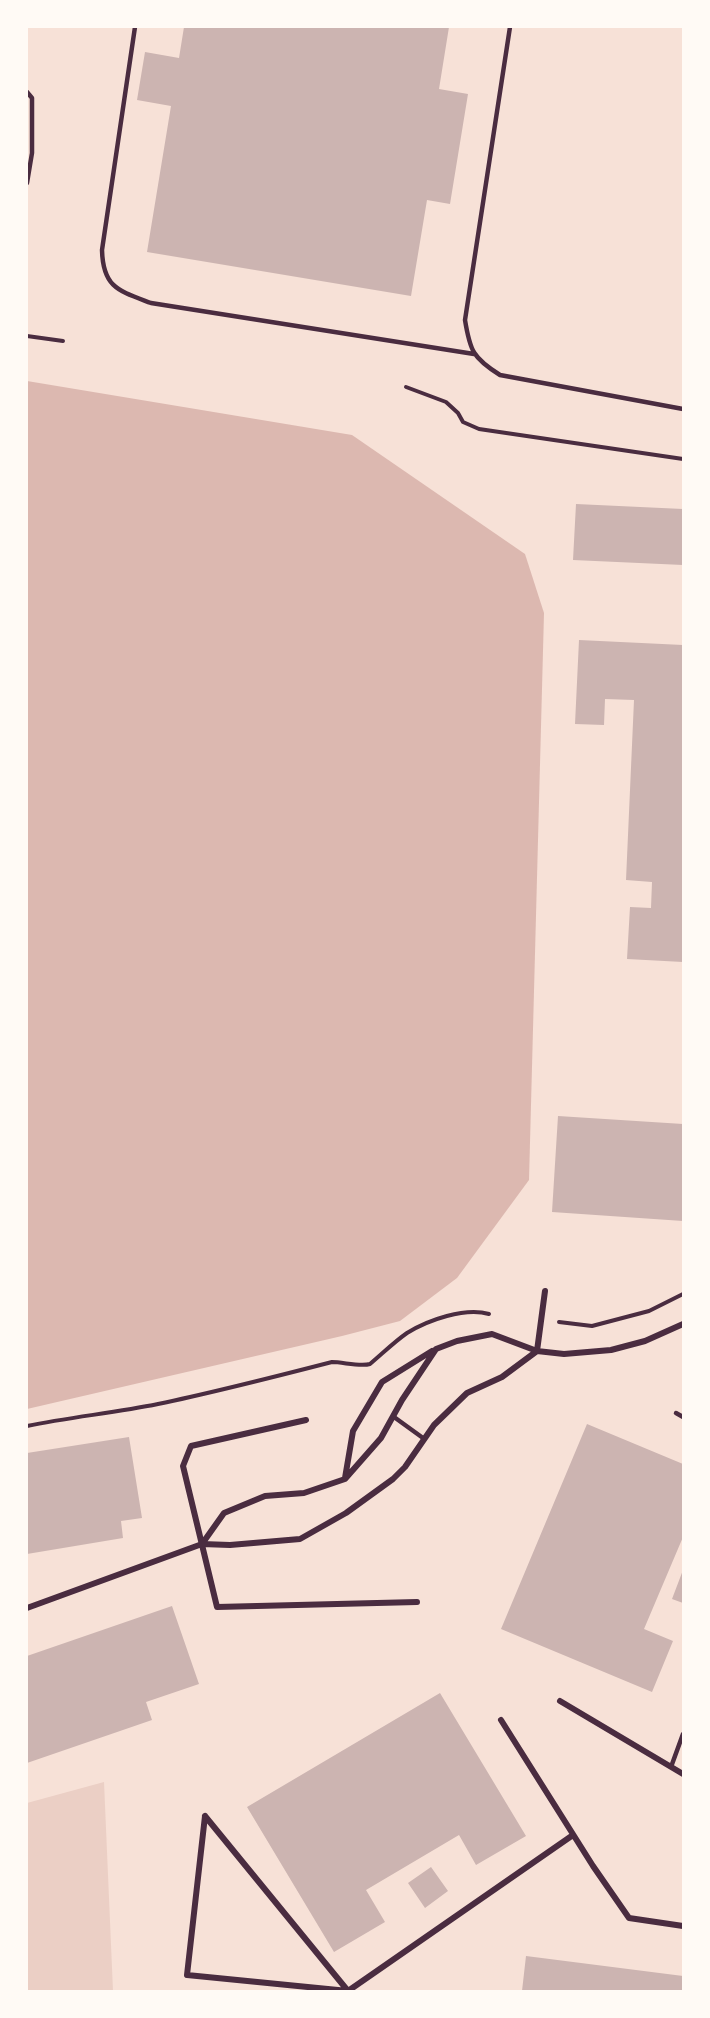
<!DOCTYPE html>
<style>
body{margin:0}
#map{position:relative;width:710px;height:2018px;overflow:hidden;background:#f7e1d7;font-family:Helvetica,sans-serif}
canvas{display:block}
.frame{position:absolute;inset:0;border:28px solid #fffaf5;pointer-events:none}
</style>
<div id="map">
<canvas width="710" height="2018"></canvas>
<div class="frame"></div>
</div>
<script>
const g = document.querySelector('canvas').getContext('2d');
g.lineJoin = 'round';
function paint(path, color) { g.fillStyle = color; g.fill(path, 'evenodd'); }
function strokePath(path, color, width, dash) { g.strokeStyle = color; g.lineWidth = width; g.lineCap = dash ? 'butt' : 'round'; g.setLineDash(dash || []); g.stroke(path); }
paint(new Path2D(`
 M104,1782L113,1991H27V1803Z`), '#ebcfc5');
paint(new Path2D(`
 M27,381L352,435L525,554L544,613L529,1180L457,1278L400,1321L342,1336L27,1409Z`), '#dcb8b0');
paint(new Path2D(`
 M184,27H449L439,89L468,94L450,204L427,200L411,296L147,252L171,106L137,100L145,52L179,58Z
 M576,504L683,509V565L573,560Z
 M579,640L683,645V962L627,959L630,907L651,908L652,882L626,880L634,700L605,699L604,725L575,724Z
 M558,1116L683,1124V1221L552,1212Z
 M587,1424L683,1464V1537L644,1629L673,1641L652,1692L501,1629Z
 M129,1437L142,1518L121,1521L123,1538L27,1554V1453Z
 M683,1570V1603L672,1599Z
 M172,1606L199,1684L146,1702L152,1720L27,1763V1656Z
 M440,1693L526,1836L476,1865L459,1835L366,1890L385,1922L334,1952L247,1807Z
 M431,1867L448,1891L425,1908L408,1883Z
 M526,1956L683,1976V1991H522Z`), '#ccb4b1');
strokePath(new Path2D(`
 M27,336L63,341
 M406,387L446,402L458,413L463,422L479,429L683,459
 M559,1322L592,1326L649,1311L683,1294
 M27,1426C70,1417 114,1413 158,1404C216,1392 274,1377 332,1362C343,1362 360,1367 370,1364C382,1354 394,1342 407,1333C428,1320 465,1307 489,1314`), '#4a2c40', 4);
strokePath(new Path2D(`
 M135,27L102,250C103,288 119,291 151,303L474,354
 M510,27L465,320C470,351 473,358 500,375L683,409
 M27,92L32,98V153L27,183
 M676,1413L683,1417
 M394,1417L423,1438
 M671,1767L683,1734`), '#4a2c40', 4.5);
strokePath(new Path2D(`
 M306,1420L191,1446L183,1466L217,1607L417,1602
 M345,1478L353,1431L382,1382L432,1351
 M202,1544L224,1513L265,1496L304,1493L345,1479L381,1438L402,1400L436,1349L457,1341L492,1334L537,1351L564,1354L611,1350L645,1341L683,1324
 M27,1608L202,1544L230,1545L300,1539L346,1513L393,1479L405,1467L434,1425L467,1393L502,1377L537,1351L545,1291
 M560,1701L683,1774
 M501,1720L593,1866L629,1918L683,1926
 M205,1816L187,1975L348,1991L573,1835
 M205,1816L348,1991`), '#4a2c40', 6);
</script>
